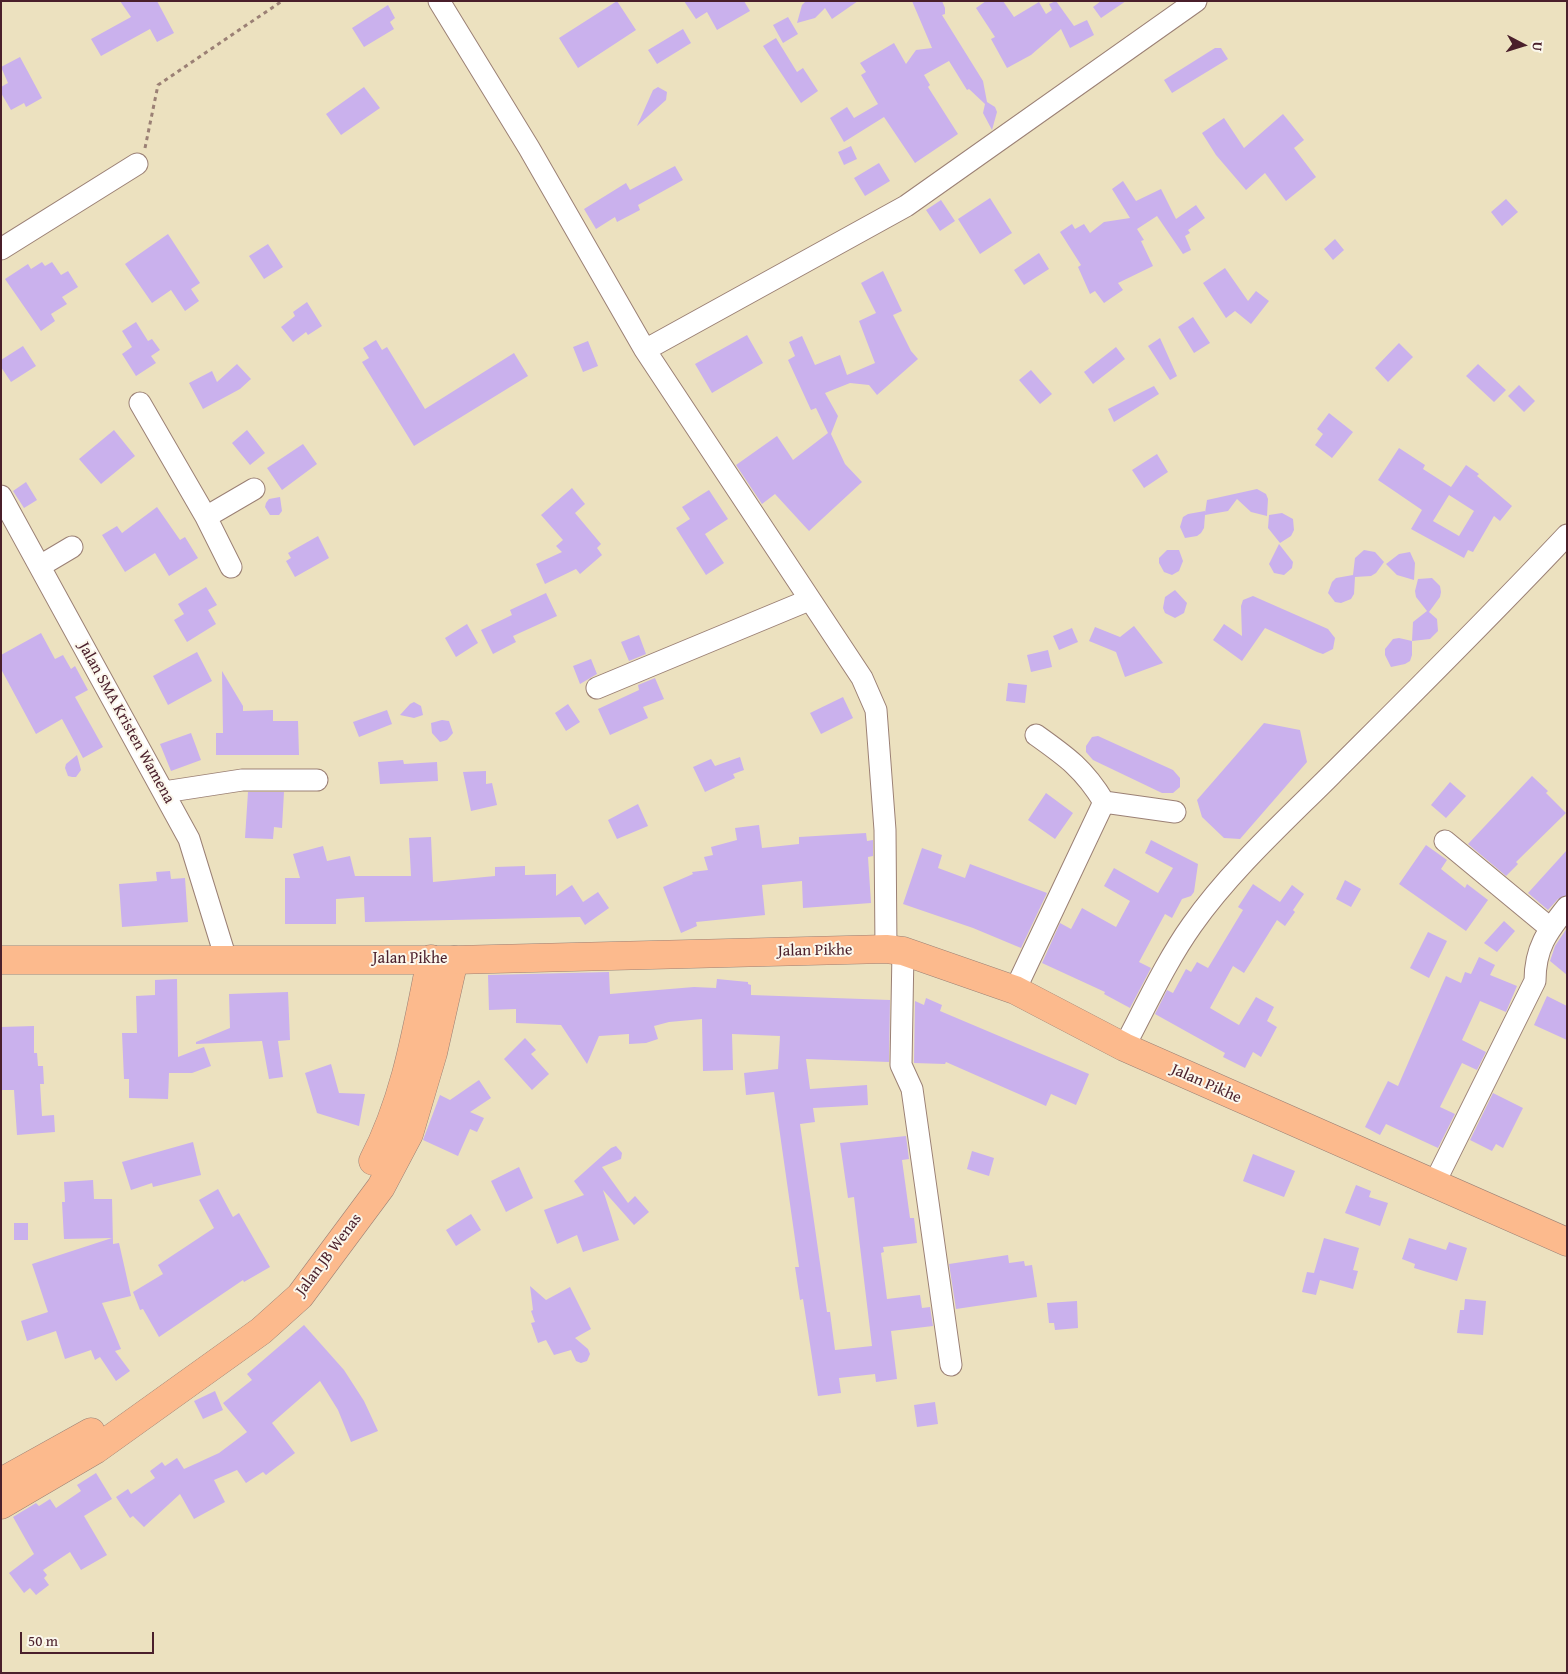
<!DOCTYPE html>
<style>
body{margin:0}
#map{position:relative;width:1568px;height:1674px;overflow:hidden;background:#ece1bf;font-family:"Gentium Book Plus",serif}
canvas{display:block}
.frame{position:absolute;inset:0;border:2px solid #4a1f2b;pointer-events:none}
.north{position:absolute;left:1498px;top:20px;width:50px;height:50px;-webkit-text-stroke:4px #fbf7ec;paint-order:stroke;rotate:95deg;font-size:14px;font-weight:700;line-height:20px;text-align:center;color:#4a1f2b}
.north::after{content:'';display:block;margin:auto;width:18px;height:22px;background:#4a1f2b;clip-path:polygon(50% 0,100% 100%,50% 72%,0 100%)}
.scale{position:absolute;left:20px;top:1632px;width:134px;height:22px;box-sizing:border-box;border:2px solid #4a1f2b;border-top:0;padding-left:6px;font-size:15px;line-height:18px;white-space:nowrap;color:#4a1f2b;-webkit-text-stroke:4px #fbf7ec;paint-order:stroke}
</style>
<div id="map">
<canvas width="1568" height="1674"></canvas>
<div class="frame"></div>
<div class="north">U</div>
<div class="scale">50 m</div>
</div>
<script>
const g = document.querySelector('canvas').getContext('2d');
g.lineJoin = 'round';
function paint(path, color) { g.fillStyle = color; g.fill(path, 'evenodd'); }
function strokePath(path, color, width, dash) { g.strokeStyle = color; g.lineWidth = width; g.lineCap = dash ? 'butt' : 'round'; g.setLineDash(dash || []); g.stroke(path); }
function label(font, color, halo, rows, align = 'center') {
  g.font = font + ' "Gentium Book Plus",serif'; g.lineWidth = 4; g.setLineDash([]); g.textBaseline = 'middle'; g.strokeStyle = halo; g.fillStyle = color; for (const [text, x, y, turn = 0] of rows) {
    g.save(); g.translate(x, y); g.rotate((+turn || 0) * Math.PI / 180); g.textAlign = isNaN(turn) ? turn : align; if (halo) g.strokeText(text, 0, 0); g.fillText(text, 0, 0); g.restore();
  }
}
paint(new Path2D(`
 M120,1H157L174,33L157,42L150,29L101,56L91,39L131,17Z
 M617,1L636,30L578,68L559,38Z
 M684,1H744L750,11L717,30L707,12L696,19Z
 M806,1H858L832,19L825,8L815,18L797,23L802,5Z
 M912,1H942L945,8V14L942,15L983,81L987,102L995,107L997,112L992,130L983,113L985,104L969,89L967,90L949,61L924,75L930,85L928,87L958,134L915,163L884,117L844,142L830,118L847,107L854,118L878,104L861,75L866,72L860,63L894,43L906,64L916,50L932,48Z
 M986,1H1003L1014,17L1039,2L1046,14L1052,10L1049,4L1056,1L1074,26L1087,20L1094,35L1070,48L1061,29L1031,55L1007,68L991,39L995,37L976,8Z
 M1101,1H1126L1101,18L1093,7Z
 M388,5L395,18L390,22L394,29L364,47L352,28Z
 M788,17L798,34L783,43L773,25Z
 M683,29L691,43L657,64L648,50Z
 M776,38L797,72L803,68L818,91L801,103L763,46Z
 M1215,48H1221L1228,59L1172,93L1164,80Z
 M20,57L42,98L26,107L24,103L11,110L1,93V87L8,83L1,67Z
 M364,87L380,108L341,135L326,114Z
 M658,87L667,92L666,100L637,126L653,90Z
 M1283,114L1304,140L1294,148L1316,177L1286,201L1265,173L1246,190L1216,155L1202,133L1224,118L1244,148Z
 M851,146L857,159L844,165L838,152Z
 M879,163L890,181L865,196L854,178Z
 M675,166L683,180L638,205L640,210L617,222L615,217L596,229L584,209L626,183L630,190Z
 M1123,181L1136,201L1161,189L1176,219L1196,205L1205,218L1188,230L1190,233L1185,236L1191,250L1183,254L1157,216L1137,229L1144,240L1141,241L1153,266L1118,283L1123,290L1104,303L1095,291L1090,294L1078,267L1081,265L1060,232L1072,224L1075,229L1084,224L1090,233L1104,222L1130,218L1112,189Z
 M990,198L1012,233L980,254L958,219Z
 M1506,199L1518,212L1502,226L1491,212Z
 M941,200L955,221L940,231L926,210Z
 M168,234L200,283L191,289L199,301L185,311L171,290L152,303L125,264Z
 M1335,239L1344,250L1333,260L1324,249Z
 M268,244L283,267L264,279L249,256Z
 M1039,253L1049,269L1024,285L1014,270Z
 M42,262L45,266L52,262L61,275L68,271L78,287L62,297L67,304L51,314L55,321L41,331L5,279L28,264L31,269Z
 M1225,268L1248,301L1256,291L1269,301L1251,324L1235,311L1226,318L1203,283Z
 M883,271L902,311L893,315L911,351L918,359L877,395L869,385L850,383L825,393L838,416L831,434L845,464L862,482L809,531L775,494L762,504L736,465L777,436L793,460L828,433L816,408L811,410L788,360L795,356L789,342L802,336L815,365L840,355L847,375L875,363L859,321L876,313L861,283Z
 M307,302L322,326L308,335L306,332L293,342L281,327L295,316L293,312Z
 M1193,317L1210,343L1194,353L1178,327Z
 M136,322L148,341L152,339L160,350L151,356L156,363L136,376L122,354L132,347L122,331Z
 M747,335L763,363L712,393L695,364Z
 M1160,338L1177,376L1170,380L1148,346Z
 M376,340L382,350L387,347L425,409L514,353L528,376L414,446L362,362L369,358L363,348Z
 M588,341L598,366L583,372L573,347Z
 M1399,343L1413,357L1388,382L1375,368Z
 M23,346L36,366L11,382L1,367V360Z
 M1116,347L1125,359L1093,384L1084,372Z
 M237,364L251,379L240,389L203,409L189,383L212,371L217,382Z
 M1478,364L1506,390L1494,402L1466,376Z
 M1031,370L1052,394L1040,404L1019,380Z
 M1519,385L1535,401L1524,412L1508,396Z
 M1154,386L1159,394L1114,422L1108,409Z
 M1329,413L1353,432L1332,458L1315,445L1323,434L1317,429Z
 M114,430L135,456L101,484L79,459Z
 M247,430L265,453L250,465L232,443Z
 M303,444L317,464L282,490L267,468Z
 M1399,448L1425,465L1423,469L1451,487L1466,465L1479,474L1477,476L1512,506L1500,521L1494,516L1473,552L1468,550L1464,558L1411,529L1422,510L1378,480ZM1449,495L1474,511L1459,536L1433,521Z
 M1157,454L1168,472L1144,488L1132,470Z
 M26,482L37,500L24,508L13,491Z
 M572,488L585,504L575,513L601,544L597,548L602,555L580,574L576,569L545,584L536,564L562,552L556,546L563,540L541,515Z
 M1257,489L1266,494L1268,499L1267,516L1251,512L1237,499L1228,511L1205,515L1204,528L1201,533L1197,536L1185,538L1180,527L1183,517L1188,514L1205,511V513L1207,500Z
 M709,490L728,519L705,534L724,563L706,575L676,528L690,519L682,507Z
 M280,497L282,511L279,515H270L265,507L266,503L269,499Z
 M157,507L180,540L185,537L198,558L169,576L155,553L125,572L102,535L117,526L122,533Z
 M1282,513L1293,519L1294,530L1291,536L1280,543L1268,528L1269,515Z
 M318,536L329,558L295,577L286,561L291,558L288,553Z
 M1279,544L1293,562L1292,568L1284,575L1274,573L1269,564Z
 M1167,550H1179L1183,561L1179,571L1172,575L1164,572L1159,563V558Z
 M1364,550L1375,552L1384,562L1376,573L1371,576L1355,577L1354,594L1351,599L1341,603L1335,602L1328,593L1332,582L1336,578L1353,575L1355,558Z
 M1410,552L1415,563L1414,580L1397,575L1386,564L1399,554Z
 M1432,578L1440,586L1441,592L1440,597L1429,612L1437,619L1438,631L1430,639L1412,641V655L1410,661L1405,664L1391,667L1385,655V649L1393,639L1399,638L1412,641L1413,622L1427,611L1416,597L1415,591L1418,579Z
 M206,587L217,605L208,610L216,624L187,642L174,620L184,614L178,604Z
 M1175,590L1187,603L1184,613L1175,618L1165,613L1163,608L1165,597Z
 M546,593L557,616L513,636L516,642L493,654L481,630L512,615L510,610Z
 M1253,596L1328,629L1335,638L1333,649L1323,654L1317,652L1265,628L1242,661L1213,640L1224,624L1242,636L1241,606L1243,600Z
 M467,624L478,643L456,657L445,638Z
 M1134,626L1163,663L1125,677L1116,652L1089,641L1095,627L1120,637Z
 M1072,628L1078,642L1059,650L1053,636Z
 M41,633L55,659L63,655L71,669L75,666L88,690L75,697L103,747L83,758L62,719L36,734L1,669V655Z
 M639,635L646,654L629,661L621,642Z
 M1048,650L1052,667L1031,672L1027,655Z
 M197,652L212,681L168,705L153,676Z
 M591,659L597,674L580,684L573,666Z
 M222,671L243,706V711L273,710V721H298L299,755H216V733H223Z
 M655,678L664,699L643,707L648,718L610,735L598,709L639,690L638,685Z
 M1008,683L1027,685L1025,703L1006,701Z
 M843,697L853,718L821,734L810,713Z
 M414,702L421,706L423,715L414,718L400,715L410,704Z
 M568,704L580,722L566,731L555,713Z
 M387,710L392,724L359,737L353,722Z
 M442,720L449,721L453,733L447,740L440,742L432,733L431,723Z
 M1264,723L1300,730L1307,762L1240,839L1224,838L1202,817L1197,800Z
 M191,733L201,760L171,771L160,744Z
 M1098,736L1173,770L1180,778V787L1173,793H1162L1093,760L1086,752V746L1092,737Z
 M77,755L81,770L76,777H72L68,776L65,768L66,764Z
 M740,757L744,770L733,774L735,778L705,792L693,767L711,759L715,766Z
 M403,760L404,764L437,762L438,781L380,784L378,762Z
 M486,771V784L492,783L497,805L471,811L463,772Z
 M1532,776L1548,791L1546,793L1566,813L1516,862L1518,864L1506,876L1468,844Z
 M1450,782L1466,796L1446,818L1431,805Z
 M248,792H284L282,828L274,827L273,839L245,838Z
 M1046,793L1073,813L1055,839L1028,820Z
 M638,804L648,826L617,839L608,820Z
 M759,825L762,848L799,844V837L866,833L867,841L873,840V856L868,857L871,903L803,908L802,881L762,885L765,915L696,922L697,926L681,933L663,887L693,874L692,872L708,870L704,857L713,855L711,847L737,840L735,828Z
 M431,837L433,882L495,876V867L525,866V875L556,874V896L572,885L583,902L598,892L609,908L585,925L580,917L365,922L364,897L336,899V924H285V878H300L293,854L323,846L327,861L350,856L355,876H411L409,838Z
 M1151,840L1198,864L1194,892L1191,896L1182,899L1172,918L1165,914L1139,962L1151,968L1130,1008L1104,994L1105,992L1042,963L1060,923L1071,929L1082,908L1116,927L1130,901L1104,886L1114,868L1158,893L1173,868L1145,853Z
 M1426,845L1447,860L1441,869L1465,888L1467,884L1488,900L1466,931L1399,884Z
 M922,848L942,855L938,868L965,878L970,864L1047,893L1021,948L973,928L903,904Z
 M1567,850V895L1558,899L1548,910L1528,893Z
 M170,871L171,879L185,878L188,922L122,927L119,884L157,881L156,872Z
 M1345,880L1361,889L1351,907L1336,899Z
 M1253,884L1280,902L1292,885L1304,894L1293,910L1295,912L1285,926L1277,920L1244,973L1233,966L1210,1008L1239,1025L1256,997L1274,1007L1267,1021L1277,1027L1261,1057L1253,1052L1245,1068L1223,1057L1225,1053L1155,1014L1167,990L1173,993L1186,969L1191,972L1197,962L1208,968L1243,910L1238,907Z
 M1504,921L1515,931L1497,952L1484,943Z
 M1567,928V975L1550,961L1555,946Z
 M1428,932L1447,941L1429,978L1410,968Z
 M1479,957L1495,965L1490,975L1517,986L1506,1012L1480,1001L1462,1040L1486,1052L1477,1070L1462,1063L1440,1107L1455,1114L1438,1148L1386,1124L1380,1135L1365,1127L1388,1081L1398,1086L1446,976L1461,983L1465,972L1471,974Z
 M609,972L610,994L694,987L716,988L717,979L748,982V984L751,985V995L890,1000L889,1062L806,1059L810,1089L867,1085L868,1105L813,1108L815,1122L800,1124L827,1312H830L835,1350L872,1346L854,1197L848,1198L840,1143L906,1136L909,1159L902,1160L910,1218H914L917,1243L883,1247L884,1252L881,1253L887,1299L920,1295L922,1308L930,1307L933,1326L891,1331L897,1379L876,1382L875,1374L839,1378L841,1393L818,1396L803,1299L800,1300L795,1267H799L774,1092L746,1095L744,1073L778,1069L780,1036L732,1034L733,1070L703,1071L702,1019L669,1022L654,1026L658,1039L646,1043L629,1044V1034L599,1036L587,1064L561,1025L516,1023V1009L489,1010L488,975Z
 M177,979L178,1057L204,1047L211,1066L192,1073H169L168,1099L129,1098V1079H124L122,1033H137L136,996L155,995V980Z
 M288,992L290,1040L278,1041L283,1077L269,1079L262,1041L196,1044V1042L230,1028L229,994Z
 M1547,996L1567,1006V1040L1534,1025Z
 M926,998L942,1005L940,1011L1089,1074L1076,1105L1051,1094L1046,1106L946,1062L945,1064L914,1063L915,1001L924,1005Z
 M34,1026V1053H37L38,1066H43L44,1084H40L42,1116L54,1115L55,1132L17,1135L14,1090H1V1027Z
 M525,1038L536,1050L531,1054L549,1074L532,1090L504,1059Z
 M331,1064L339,1093L365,1094L359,1126L317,1113L305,1073Z
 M479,1080L491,1098L470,1112L484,1118L477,1132L470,1129L458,1156L423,1140L440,1095L450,1100Z
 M1493,1093L1523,1108L1503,1148L1496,1144L1492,1151L1470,1140Z
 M193,1142L201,1175L153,1187L152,1183L131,1190L122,1162Z
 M616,1146L622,1153L621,1159L602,1167L628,1203L635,1196L649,1212L634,1225L603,1190L619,1240L583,1252L577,1235L557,1244L544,1210L584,1195L574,1181L611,1148Z
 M972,1151L994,1158L989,1176L967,1169Z
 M1253,1154L1295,1171L1284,1197L1243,1181Z
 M519,1167L533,1198L506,1212L491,1181Z
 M93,1180L94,1199H112L113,1244L119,1243L131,1296L102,1303L121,1349L115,1351L130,1371L116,1381L100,1357L95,1360L91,1350L65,1359L56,1331L27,1341L21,1321L48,1312L32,1264L112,1238L64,1239L62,1202H65L64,1182Z
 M1356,1185L1371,1191L1369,1197L1388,1203L1380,1226L1345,1213Z
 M218,1189L233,1217L239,1213L270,1267L244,1282L243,1280L159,1337L143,1309L140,1310L133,1292L163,1274L158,1265L214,1228L199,1200Z
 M471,1214L481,1230L456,1246L446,1230Z
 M14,1223H28V1240H14Z
 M1324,1238L1359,1248L1353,1270L1358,1271L1353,1289L1320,1280L1316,1295L1302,1292L1307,1272L1314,1273Z
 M1409,1238L1446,1250L1449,1242L1467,1248L1457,1281L1414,1268L1415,1264L1402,1259Z
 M1008,1255L1009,1263L1024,1261L1025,1266L1032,1265L1037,1297L956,1309L949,1264Z
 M530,1286L546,1300L570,1287L591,1329L575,1338L588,1349L590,1354L587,1361L581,1363L576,1361L571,1350L554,1355L546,1340L538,1343L531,1323L535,1322L531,1311L533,1310Z
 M1465,1299L1486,1301L1483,1335L1457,1333L1460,1310H1464Z
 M1077,1301L1078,1328L1055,1330L1054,1323H1049L1047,1303Z
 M304,1325L344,1370L364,1401L378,1431L351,1442L338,1410L320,1381L272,1423L295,1453L266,1475L263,1472L246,1483L237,1470L214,1480L225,1502L194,1519L180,1494L144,1527L133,1516L130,1518L116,1497L128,1489L131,1494L155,1478L150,1471L162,1462L165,1466L177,1458L184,1469L219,1453L247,1432L223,1403L252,1380L247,1374Z
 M215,1391L223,1410L203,1419L194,1401Z
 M935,1402L938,1424L917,1427L914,1405Z
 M96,1473L112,1499L84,1516L107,1555L81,1570L70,1552L43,1570L47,1575L44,1578L49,1585L36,1595L30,1588L24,1593L9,1573L34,1554L13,1517L36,1503L39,1506L50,1499L56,1508L81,1491L77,1485Z`), '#cab1ed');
const minor = new Path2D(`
 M439,1L529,148L645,350L862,678L876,710L885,830L886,949
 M1,249L137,164
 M645,350L906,206L1196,1
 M140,403L206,517L231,567
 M1,496L189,839L226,959
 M206,517L254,489
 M40,566L72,547
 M597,688L809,600
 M1036,735C1067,757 1084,769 1104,802
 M164,792L242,780H317
 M1104,802L1175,812
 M1445,841L1550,928
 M903,951L901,1065L912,1089L951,1365
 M1015,990L1104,802
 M1124,1047C1146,1006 1165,963 1192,925C1230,871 1284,822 1331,775C1410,696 1490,617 1567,535
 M1434,1184L1535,981C1535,948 1547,932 1567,907`);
const major = new Path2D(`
 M373,1161C406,1098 417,1028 431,959
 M1,1482L91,1432
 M1,1505L95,1450L261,1331L300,1296L381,1187L409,1134L433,1053L454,960`);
const highway = new Path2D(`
 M1,960H454L886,949L903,951L1015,990L1124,1047L1567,1242`);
strokePath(minor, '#9b8075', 23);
strokePath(major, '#9b8075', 29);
strokePath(highway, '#9b8075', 29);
strokePath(new Path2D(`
 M145,148L158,85L282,1`), '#9b8075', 3, [4, 4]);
strokePath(minor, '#fff', 21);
strokePath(major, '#fcba8d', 28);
strokePath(highway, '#fcba8d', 28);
label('16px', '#4a1f2b', '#fbf7ec', [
 ["Jalan SMA Kristen Wamena",126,723,61],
 ["Jalan Pikhe",815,951,-1],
 ["Jalan Pikhe",410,959],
 ["Jalan Pikhe",1206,1084,24],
 ["Jalan JB Wenas",329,1255,-53]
]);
</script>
